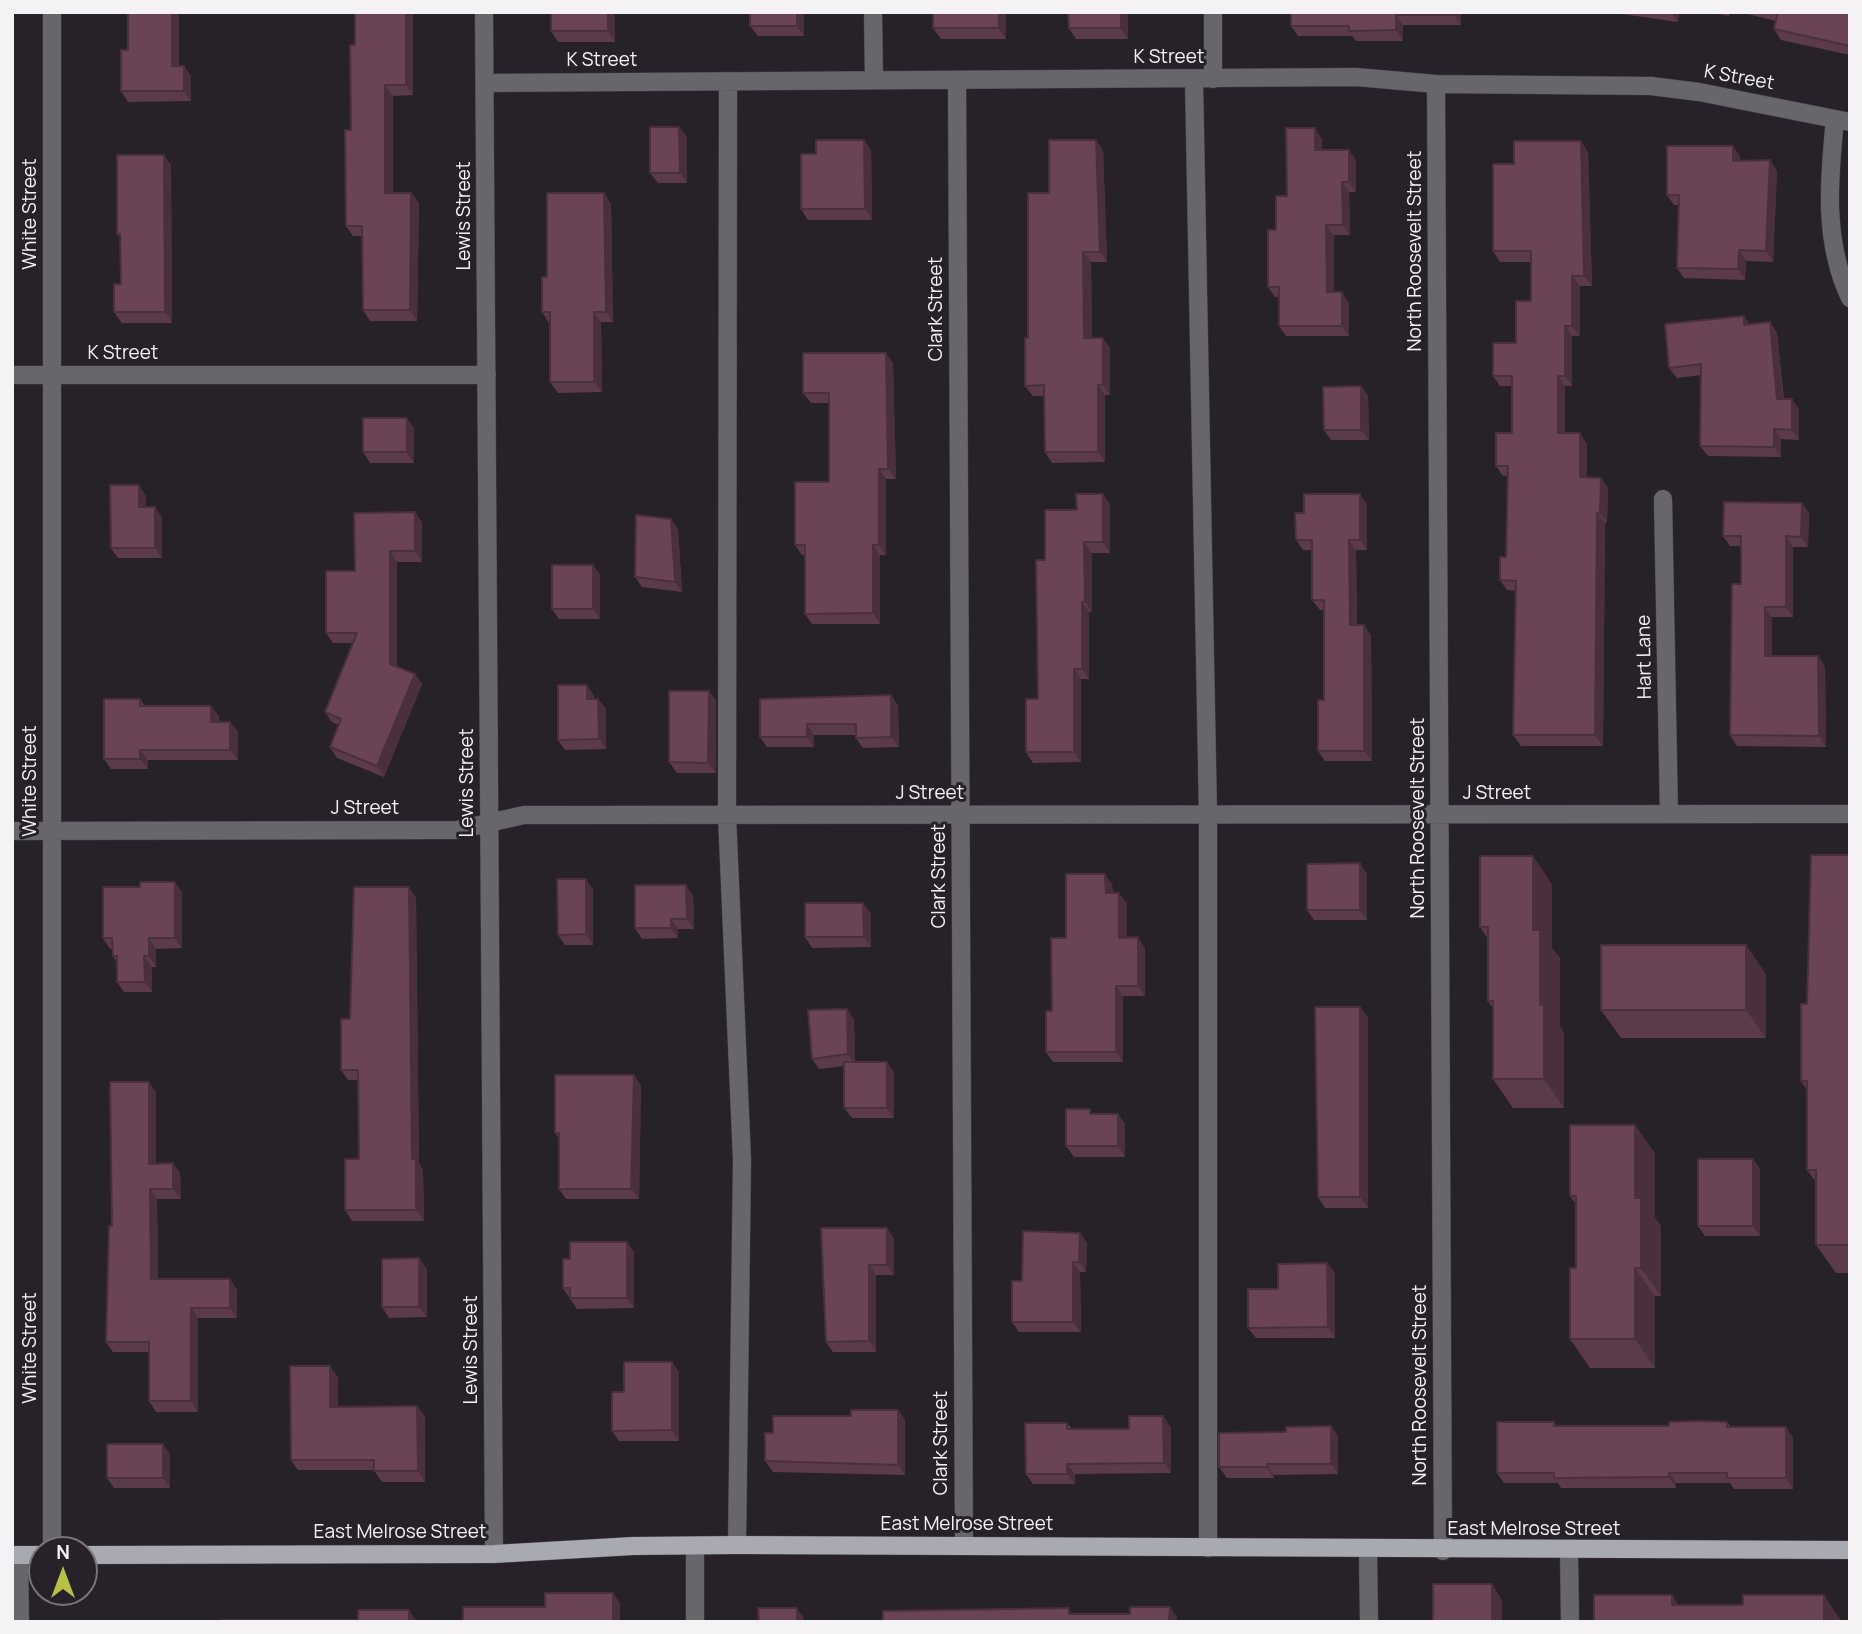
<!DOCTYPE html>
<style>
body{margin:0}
#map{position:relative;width:1862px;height:1634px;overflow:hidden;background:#272229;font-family:Manrope,sans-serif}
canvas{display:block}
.frame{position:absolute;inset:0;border:14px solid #f5f2f6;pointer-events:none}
.north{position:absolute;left:28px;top:1536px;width:70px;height:70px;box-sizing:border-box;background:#272229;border:2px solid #79757b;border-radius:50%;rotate:0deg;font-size:19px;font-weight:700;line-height:28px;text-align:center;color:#f5f2f6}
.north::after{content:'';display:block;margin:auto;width:24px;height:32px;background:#b8c147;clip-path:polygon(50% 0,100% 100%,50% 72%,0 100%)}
</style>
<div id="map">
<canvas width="1862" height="1634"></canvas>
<div class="frame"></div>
<div class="north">N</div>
</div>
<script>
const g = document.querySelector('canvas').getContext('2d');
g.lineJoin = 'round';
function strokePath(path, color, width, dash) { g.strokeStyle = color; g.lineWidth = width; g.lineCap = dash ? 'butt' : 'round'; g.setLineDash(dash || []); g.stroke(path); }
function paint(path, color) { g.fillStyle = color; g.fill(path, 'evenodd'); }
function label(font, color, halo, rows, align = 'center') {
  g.font = font + ' Manrope,sans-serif'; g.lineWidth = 6; g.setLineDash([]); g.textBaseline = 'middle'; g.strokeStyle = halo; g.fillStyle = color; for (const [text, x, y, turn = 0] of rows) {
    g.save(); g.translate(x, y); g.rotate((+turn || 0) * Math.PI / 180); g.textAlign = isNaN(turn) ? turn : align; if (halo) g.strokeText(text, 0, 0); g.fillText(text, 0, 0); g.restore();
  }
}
const minor = new Path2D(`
 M52,12V1550
 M484,12L494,1554
 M873,12L874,80
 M1213,12V79
 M957,80L964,1545
 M1194,80L1208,815V1548
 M728,81L727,815L742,1160L737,1545
 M485,83L1356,77L1436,84L1651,86L1699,92L1850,122
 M1436,84L1443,1551
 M1835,119C1829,179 1823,241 1850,298
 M12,375H487
 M1663,499L1669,814
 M12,831L457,830L524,815L1850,814
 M695,1546V1622
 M1368,1551L1369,1622
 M1569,1551L1570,1622
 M19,1555L20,1622`);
const major = new Path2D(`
 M12,1555H42
 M84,1555L494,1554L633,1546L737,1545L1850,1550`);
strokePath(minor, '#443f46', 19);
strokePath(major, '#443f46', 19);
strokePath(minor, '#66666b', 18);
strokePath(major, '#a9a9b2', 18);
paint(new Path2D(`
 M413,12V95L393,96V193H411L419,203L417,321H370L363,310L362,236H353L346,226L355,45Z
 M804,12V36H758L750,26Z
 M1006,12V39H941L933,28Z
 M1128,12V39H1076L1069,28Z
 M1291,12H1461V25H1403V41H1356L1352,36H1298L1291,26Z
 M1608,12H1679L1678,22Z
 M1708,12H1730L1729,16Z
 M1739,12H1850V55L1781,40L1774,29L1776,21Z
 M615,16V42H558L551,31Z
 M179,66L191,76V101L128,102L121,91Z
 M679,127L687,137V183H658L650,173Z
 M1322,139V150L1356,160V192H1349L1350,235H1334V292L1349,303V336H1286L1279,326V297H1275L1268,287L1276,230L1287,196Z
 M864,140L871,150L872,220H808L801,209L816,154Z
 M1103,150L1107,262H1091L1092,338L1110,348V395H1105V462L1052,463L1045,452V396H1033L1025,386L1028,338L1049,193Z
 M1588,152L1592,286H1580V336H1572V386H1565V433L1587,444V477L1601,478L1608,488L1607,523H1605L1603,746H1521L1513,735L1516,591L1507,590L1500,580L1506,557L1508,476H1503L1496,466L1512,433V386H1500L1493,376L1516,343L1531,301V262H1500L1493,251L1514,164Z
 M1740,156V161L1770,160L1777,171L1773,262L1746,261L1745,280L1684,278L1677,268L1679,205H1674L1667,195Z
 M171,165L172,323H122L114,312L121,284L120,238L117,234Z
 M604,193L611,204L613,322H601L602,392L558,393L550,382V323H549L542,312L547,277Z
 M1770,322L1777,333L1784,399L1799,409V440L1781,439V457L1708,456L1700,446L1701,375L1677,378L1669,368L1750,324Z
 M893,363L896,479H886V555H880V624H812L805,614V555H802L795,545L829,482V403H811L803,393Z
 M1361,386L1368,396L1369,440H1331L1324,430Z
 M414,428V463H370L363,452Z
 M146,496V507L162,517V558H118L111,548Z
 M1802,503L1809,513L1808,547H1793V617H1772V656H1818L1825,667L1826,747L1737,746L1730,735L1741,584V546H1730L1723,536Z
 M1110,504V553H1092V612H1089V679H1081V762L1033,763L1026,752L1038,699L1045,560L1077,510Z
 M1367,504V550H1356L1357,625H1364L1371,635L1372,761H1325L1318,751L1324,700V610H1320L1312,600V550H1303L1296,540Z
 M415,512L422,523V562H397V667L415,674L422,684L384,777L337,758L330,747L339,725L332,722L325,712L353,643H333L326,633Z
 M671,519L678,529L682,592L642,587L635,577Z
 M593,565L600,575V619H559L552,609Z
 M587,685L594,696V699H598L606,709V749L565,750L558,740Z
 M709,691L716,701V773H677L669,762Z
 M891,695L898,706L899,747L863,748L856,738V735H814V747H767L760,737Z
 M140,699L145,706L219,716V722H230L238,732V760H148V769H111L104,759Z
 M1850,855V1273H1836L1816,1245V1182L1807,1170V1090L1801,1081L1807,1004Z
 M1533,856L1552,885V948L1560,958V1027L1564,1033V1108H1513L1493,1079V1008L1488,1001V939L1480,927Z
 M1367,874V920H1314L1307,910Z
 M1112,884L1113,893L1127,903V938L1145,948V996H1123V1062H1053L1046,1052L1052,1011Z
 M409,887L416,898L419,1163L423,1170L424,1221H352L345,1210L359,1159L358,1080H348L341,1070L350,1019Z
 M593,889V945H565L558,935Z
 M182,892V948L156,949V967H152V992H124L117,982V963L113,956L112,949H110L103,938Z
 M693,896L694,929H678V938L642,939L635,928Z
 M871,913V947L812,948L805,937Z
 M1766,974V1038H1621L1601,1010Z
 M1360,1007L1368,1018V1208H1325L1318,1197Z
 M854,1019L855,1062L894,1072V1118H852L844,1108V1066L819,1069L812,1059Z
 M634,1075L641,1086L639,1199H566L559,1189V1138L555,1133Z
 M156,1092V1163H173L180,1173L181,1199H157L158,1279L237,1289V1318H198V1412H156L149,1401V1352H113L106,1342L112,1226Z
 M1093,1114H1118L1125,1124V1157H1074L1066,1146Z
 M1655,1153V1218L1661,1226V1296H1655V1368H1590L1570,1339L1576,1268V1204L1570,1196Z
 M1753,1159L1760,1169V1236H1705L1698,1226Z
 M821,1228L894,1238V1275H876V1352H833L826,1342Z
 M1080,1233L1087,1243L1086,1272H1080L1081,1332H1019L1012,1322L1022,1281Z
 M634,1252V1308L577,1309L563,1288L570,1259Z
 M1327,1263L1335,1273V1338H1256L1248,1328L1278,1289Z
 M427,1269V1317L389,1318L382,1307Z
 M679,1372V1441H619L612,1431L624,1392Z
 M338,1377V1407L425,1416V1482H382L374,1470H298L291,1460Z
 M898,1410L905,1420V1475L773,1472L765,1461L773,1433Z
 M1554,1422L1557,1426H1669L1727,1422L1731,1427H1786L1793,1438V1489H1734L1730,1483H1676V1488H1561L1558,1483H1504L1497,1473Z
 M1067,1423L1072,1429H1129L1171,1427V1473L1075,1474V1484H1033L1026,1474Z
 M1331,1426L1338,1437V1474L1274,1475V1478H1227L1219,1467L1286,1432Z
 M170,1454V1488H114L107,1478Z`), '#5b3a4b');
paint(new Path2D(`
 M172,12H179V76L172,66Z
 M406,12H413V95L406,85Z
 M608,12H612L615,16V42L608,31Z
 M797,12H804V36L797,26Z
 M999,12H1006V39L999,28Z
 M1121,12H1128V39L1121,28Z
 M1454,12H1461V25L1454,15Z
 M1671,12H1679L1678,22Z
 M1396,15L1403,25V41L1396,30Z
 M184,66L191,76V101L184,91Z
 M385,85L393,96V203L385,193Z
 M679,127L687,137V183L680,173Z
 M1315,128L1322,139V161L1315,150Z
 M864,140L871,150L872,220L865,209Z
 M1096,140L1103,150L1107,262L1100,252Z
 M1581,141L1588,152L1592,286L1584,276Z
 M1733,146L1740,156L1741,171L1733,161Z
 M1349,150L1356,160V192L1349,182Z
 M164,155L171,165L172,323L165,312Z
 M1770,160L1777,171L1773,262L1766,251Z
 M1342,182L1349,192L1350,235L1343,225Z
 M411,193L419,203L417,321L410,310Z
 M604,193L611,204L613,322L606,312Z
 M1326,225L1334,235V303L1327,292Z
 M1739,250L1746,261L1745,280L1738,269Z
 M1083,252L1091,262L1092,348L1084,338Z
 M1572,276L1580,286V336L1572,326Z
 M1342,292L1349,303V336L1342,326Z
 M594,312L601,322L602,392L594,382Z
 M1744,316L1751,326L1744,325Z
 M1770,322L1777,333L1784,409L1777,399Z
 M1565,326L1572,336V386L1565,376Z
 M1103,338L1110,348V395L1103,385Z
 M886,353L893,363L896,479L888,469Z
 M1558,376L1565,386V444L1558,433Z
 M1098,385L1105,395V462L1098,452Z
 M1361,386L1368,396L1369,440L1361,430Z
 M1792,399L1799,409V440L1792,430Z
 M407,418L414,428V463L407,452Z
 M1774,429L1781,439V457L1774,447Z
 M1580,433L1587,444V488L1580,477Z
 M879,469L886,479V555L879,545Z
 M1601,478L1608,488L1607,523L1600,513Z
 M139,485L146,496V517L139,507Z
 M1103,494L1110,504V553L1103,542Z
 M1360,494L1367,504V550L1360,540Z
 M1802,503L1809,513L1808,547L1801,537Z
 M155,507L162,517V558L155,548Z
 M415,512L422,523V562L415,551Z
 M1597,513L1605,523L1603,746L1595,735Z
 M671,519L678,529L682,592L675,582Z
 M1786,536L1793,547V617L1786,607Z
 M1349,540L1356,550L1357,635L1350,625Z
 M1084,542L1092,553V612L1085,602Z
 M873,545L880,555V624L873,613Z
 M390,551L397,562V674L390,664Z
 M593,565L600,575V619L593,609Z
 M1082,602L1089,612V679L1082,669Z
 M1765,607L1772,617V666L1765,656Z
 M1364,625L1371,635L1372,761L1364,751Z
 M1818,656L1825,667L1826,747L1819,736Z
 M1074,669L1081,679V762L1074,752Z
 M415,674L422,684L384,777L377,766Z
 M587,685L594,696V709L587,699Z
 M709,691L716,701V773L708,763Z
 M891,695L898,706L899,747L891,737Z
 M598,699L606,709V749L599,739Z
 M211,706L219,716V732L211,722Z
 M230,722L238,732V760L230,750Z
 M807,724L814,735V747L807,737Z
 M140,750L148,760V769L140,759Z
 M1533,856L1552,885V948L1560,958V1027L1564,1033V1108L1544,1079L1540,1005L1533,930Z
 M1360,863L1367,874V920L1360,910Z
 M1105,874L1112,884L1113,903L1106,893Z
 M586,879L593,889V945L586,934Z
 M175,882L182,892V948L175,938Z
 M686,885L693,896L694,929L687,919Z
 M409,887L416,898L419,1163L423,1170L424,1221L416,1210L412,1159Z
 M1119,893L1127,903V948L1119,938Z
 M863,903L871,913V947L864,937Z
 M671,919L678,929V938L671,928Z
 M1138,937L1145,948V996L1138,986Z
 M149,938L156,949V967L149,956Z
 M1746,945L1766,974V1038L1746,1010Z
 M144,956L152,967V992L145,982Z
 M1116,986L1123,996V1062L1116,1052Z
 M1360,1007L1368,1018V1208L1360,1197Z
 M847,1009L854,1019L855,1065L848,1054Z
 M887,1062L894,1072V1118L887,1108Z
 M634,1075L641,1086L639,1199L631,1189Z
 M149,1082L156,1092V1174L149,1164Z
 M1118,1114L1125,1124V1157L1118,1146Z
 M1635,1125L1655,1153V1218L1661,1226V1296L1641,1268L1635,1198Z
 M1753,1159L1760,1169V1236L1753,1226Z
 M173,1163L180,1173L181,1199L173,1189Z
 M150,1189L157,1199L158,1290L151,1279Z
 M887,1228L894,1238V1275L887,1265Z
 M1080,1233L1087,1243L1086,1272L1079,1262Z
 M627,1242L634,1252V1308L627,1298Z
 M419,1258L427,1269V1317L419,1307Z
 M1073,1262L1080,1272L1081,1332L1073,1322Z
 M1327,1263L1335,1273V1338L1328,1327Z
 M869,1265L876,1275V1352L869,1341Z
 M1635,1268L1655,1296V1368L1635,1339Z
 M230,1279L237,1289V1318L230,1308Z
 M191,1308L198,1318V1412L191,1401Z
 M672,1362L679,1372V1441L672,1430Z
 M330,1366L338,1377V1417L330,1407Z
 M417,1406L425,1416V1482L418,1471Z
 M898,1410L905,1420V1475L898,1465Z
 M1163,1416L1171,1427V1473L1164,1463Z
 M1331,1426L1338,1437V1474L1331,1464Z
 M1786,1427L1793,1438V1489L1786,1478Z
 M163,1444L170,1454V1488L163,1478Z
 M1067,1464L1075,1474V1484L1067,1474Z
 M1267,1464L1274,1475V1478L1267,1467Z
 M1669,1473L1676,1483V1488L1669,1477Z
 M1492,1584L1502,1600V1622H1492Z
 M613,1593L620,1603V1622H613Z
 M1672,1595L1691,1622L1672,1605Z
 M1824,1595L1842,1622H1824Z
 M1170,1607L1177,1617V1622H1169Z
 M797,1608L804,1618V1622H797Z
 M409,1610L416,1620V1622H409Z`), '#4a2f3d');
const building = new Path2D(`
 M128,12H172V66H184V91H121V50H128Z
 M355,12H406V85H385V193H411L410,310H363L362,226H346L345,130H351L350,45H355Z
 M551,12H608V31H551Z
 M750,12H797V26H750Z
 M933,12H999V28H933Z
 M1068,12H1121V28H1069Z
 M1291,12H1454V15H1396V30L1349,31V26H1291Z
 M1777,12H1850V46L1774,29L1778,12Z
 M650,127H679L680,173H650Z
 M1286,128H1315V150H1349V182H1342L1343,225H1326L1327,292H1342V326H1279V287H1268V230H1276V196H1287Z
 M816,140H864L865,209H801V154H816Z
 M1049,140H1096L1100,252H1083L1084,338H1103V385H1098V452H1045L1044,385L1025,386V338H1028V193H1049Z
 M1514,141H1581L1584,276H1572V326H1565V376H1558V433H1580V477L1601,478L1600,513H1597L1595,735H1513L1516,581L1500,580V557H1506L1508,466H1496V433H1512V376H1493V343H1516V301H1531V251H1493V164H1514Z
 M1667,146H1733V161L1770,160L1766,251L1739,250L1738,269L1677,268L1679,195H1667Z
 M117,155H164L165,312H114V284H121L120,234H117Z
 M547,193H604L606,312H594V382H550V312H542V277H547Z
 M1744,316V325L1770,322L1777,399H1792V430L1774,429V447L1700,446L1701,364L1669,368L1665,324Z
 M803,353H886L888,469H879V545H873V613L805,614V545H795V482H829V393H803Z
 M1361,386V430H1324L1323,387Z
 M363,418H407V452H363Z
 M110,485H139V507H155V548H111Z
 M1076,494H1103V542H1084L1085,602H1082V669H1074V752H1026V699H1038L1036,560H1045V510H1077Z
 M1304,494H1360V540H1349L1350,625H1364V751H1318V700H1324V600H1312V540H1296L1295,513H1304Z
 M1724,502L1802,503L1801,537L1786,536V607H1765V656H1818L1819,736L1730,735L1732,584H1741V536H1723Z
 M415,512V551H390V664L415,674L377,766L330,747L341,719L325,712L357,633H326V571H355L354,513Z
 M636,515L671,519L675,582L635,577Z
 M552,565H593V609H552Z
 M558,685H587V699H598L599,739L558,740Z
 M669,691H709L708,763L669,762Z
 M891,695V737L856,738V724H807V737H760V699Z
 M104,699H140V706H211V722H230V750H140V759H104Z
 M1811,855H1850V1245H1816V1170H1807V1081H1801V1004H1807Z
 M1480,856H1533V930H1540V1005H1544V1079H1493V1001H1488V927H1480Z
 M1360,863V910H1307V864Z
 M1066,874H1105L1106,893H1119V938L1138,937V986H1116V1052H1046V1011H1052L1051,938H1066Z
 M557,879H586V934L558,935Z
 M140,882H175V938H149V956H144L145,982H117V956H113L112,938H103V887H140Z
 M635,885H686L687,919H671V928H635Z
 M354,887H409L412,1159H416V1210H345V1159H359L358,1070H341V1019H350Z
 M805,903H863L864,937H805Z
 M1601,945H1746V1010H1601Z
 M1315,1007H1360V1197H1318Z
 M847,1009L848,1054L812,1059L808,1010Z
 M844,1062H887V1108H844Z
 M555,1075H634L631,1189H559V1133H555Z
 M110,1082H149V1164L173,1163V1189H150L151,1279H230V1308H191V1401H149V1342H106L109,1226H112Z
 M1066,1109H1090V1114H1118V1146H1066Z
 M1570,1125H1635V1198H1641V1268H1635V1339H1570V1268H1576V1196H1570Z
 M1698,1159H1753V1226H1698Z
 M821,1228H887V1265H869V1341L826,1342Z
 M1023,1231L1080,1233L1079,1262H1073V1322H1012V1281H1022Z
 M570,1242H627V1298H570V1288H563V1259H570Z
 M419,1258V1307H382V1259Z
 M1327,1263L1328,1327L1248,1328V1289H1278V1264Z
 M624,1362H672V1430L612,1431V1392H624Z
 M290,1366H330V1407L417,1406L418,1471H374V1460H291Z
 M851,1410H898V1465L765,1461V1433H773V1416H851Z
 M1129,1416H1163L1164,1463L1067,1464V1474H1026L1025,1423H1067V1429H1129Z
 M1700,1421L1727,1422V1427H1786V1478H1727V1473H1669V1477L1554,1478V1473H1497V1422H1554V1426H1669V1422Z
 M1331,1426V1464H1267V1467H1219V1433L1286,1432V1427Z
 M107,1444H163V1478H107Z
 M1433,1584H1492V1622H1433Z
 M545,1593H613V1622H463V1607H545Z
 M1594,1595H1672V1605H1743V1595H1824V1622H1594Z
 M1130,1607H1170L1169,1622H883V1611L1069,1608V1614H1130Z
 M758,1608H797V1622H759Z
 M358,1610H409V1622H222V1620H358Z`);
paint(building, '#6a4357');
strokePath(building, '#4a2f3d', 2);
label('19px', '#f5f2f6', '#272229', [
 ["K Street",1169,58],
 ["K Street",602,61],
 ["K Street",1739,78,10],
 ["White Street",31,214,-90],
 ["Lewis Street",465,216,-90],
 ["North Roosevelt Street",1416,251,-90],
 ["Clark Street",937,309,-90],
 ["K Street",123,354],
 ["Hart Lane",1645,657,-91],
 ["White Street",31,781,-90],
 ["Lewis Street",468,783,-90],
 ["J Street",930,794],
 ["J Street",1497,794],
 ["J Street",365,809],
 ["North Roosevelt Street",1419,818,-90],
 ["Clark Street",940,876,-90],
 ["White Street",31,1348,-90],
 ["Lewis Street",472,1350,-90],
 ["North Roosevelt Street",1421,1385,-90],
 ["Clark Street",942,1443,-90],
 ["East Melrose Street",967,1525],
 ["East Melrose Street",1534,1530],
 ["East Melrose Street",400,1533]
]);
</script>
